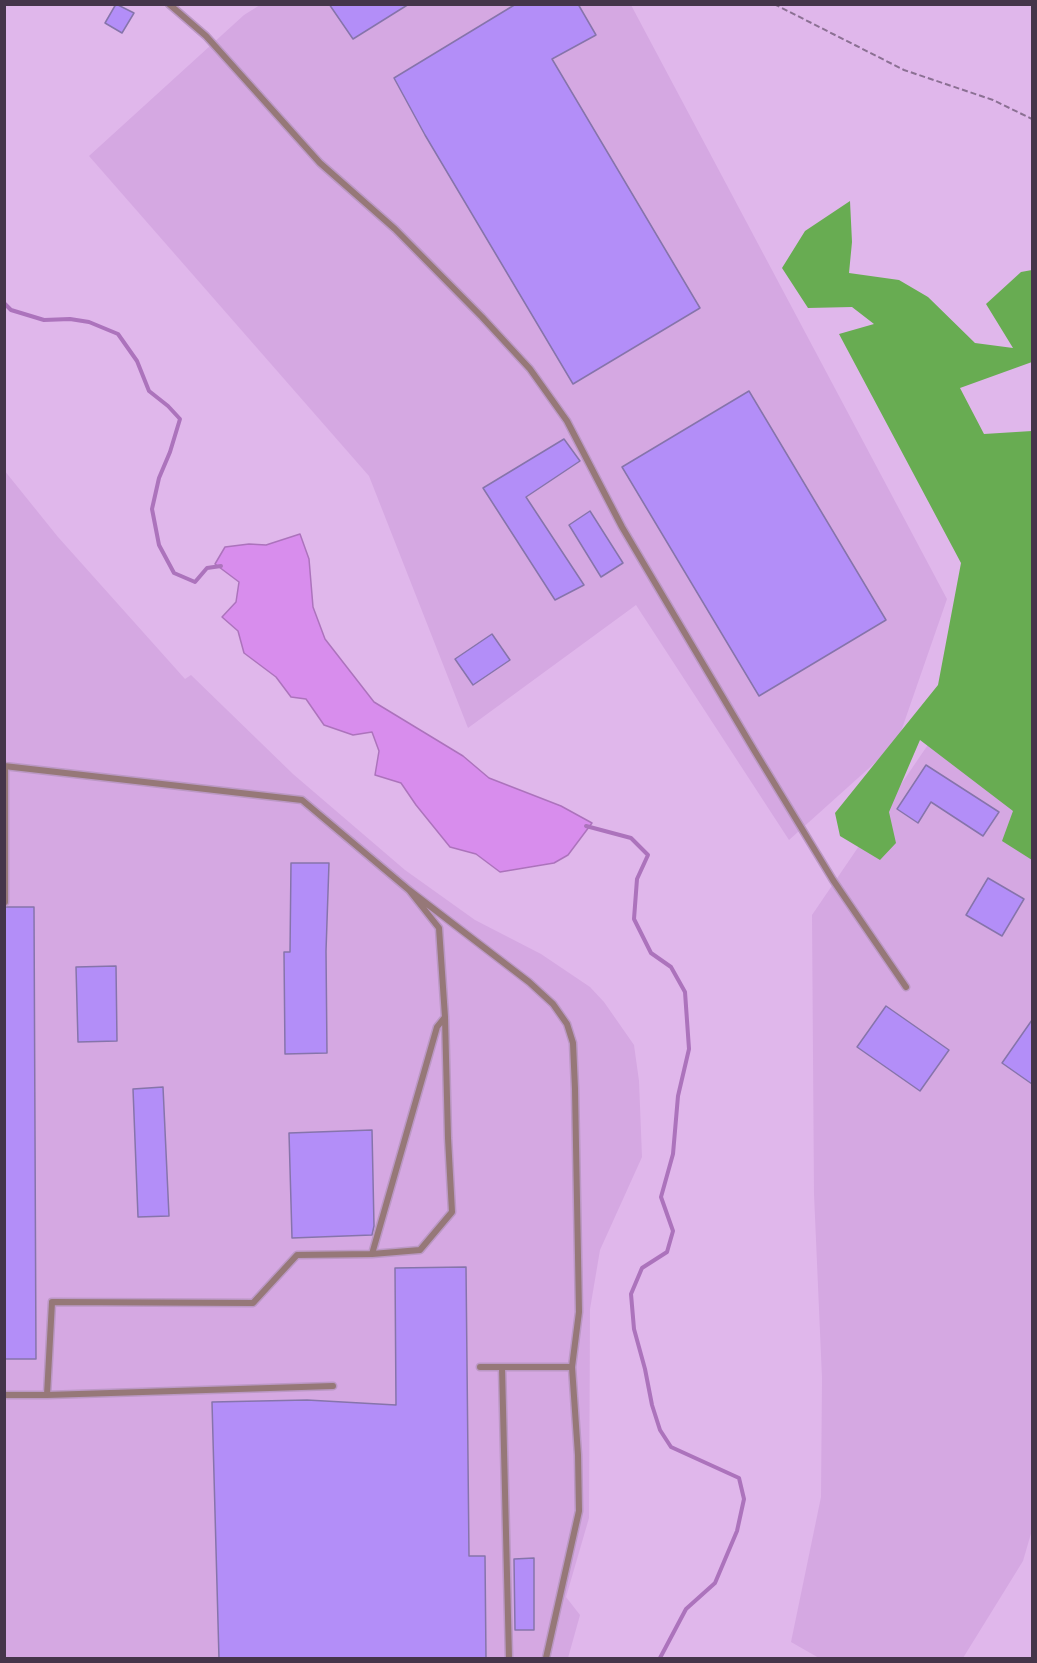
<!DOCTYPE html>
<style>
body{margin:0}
#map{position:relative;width:1037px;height:1663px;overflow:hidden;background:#e0b7eb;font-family:"Open Sans",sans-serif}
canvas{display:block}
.frame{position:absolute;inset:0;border:6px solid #45354a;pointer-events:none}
</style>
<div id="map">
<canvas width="1037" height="1663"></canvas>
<div class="frame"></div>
</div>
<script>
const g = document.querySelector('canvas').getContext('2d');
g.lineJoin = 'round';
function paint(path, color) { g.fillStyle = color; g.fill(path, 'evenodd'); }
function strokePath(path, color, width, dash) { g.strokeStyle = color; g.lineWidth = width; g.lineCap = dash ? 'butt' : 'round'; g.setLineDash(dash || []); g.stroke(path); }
paint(new Path2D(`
 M260,5H631L947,599L897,743L789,840L636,605L468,728L369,476L89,156L244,15Z
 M4,470L58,537L185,679L191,675L293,774L405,870L475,920L541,954L590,987L604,1002L634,1045L639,1081L642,1157L600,1250L590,1309L589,1518L566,1597L580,1615L568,1658H5Z
 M938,730L1032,800V1530L1023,1561L963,1658H819L791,1642L821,1497L822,1378L814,1194L812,915Z`), '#d5a8e2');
paint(new Path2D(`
 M850,201L852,242L849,273L899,280L928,297L975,343L1013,348L986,304L1021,272L1032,270V362L960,388L984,434L1032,431V860L1002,841L1013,811L920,740L889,812L896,843L880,860L840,836L835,813L938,685L961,563L839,334L874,324L852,307L808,308L782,268L805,231Z`), '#68ac52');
const water = new Path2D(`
 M300,534L309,559L313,607L325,639L374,702L463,756L489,778L561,806L592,823L568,855L554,863L500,872L476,854L450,847L416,805L401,783L375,775L379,751L372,732L353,735L324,725L306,699L291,697L276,677L244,653L238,631L222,617L236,602L239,582L215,564L225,547L249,544L266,545Z`);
paint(water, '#d88ded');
strokePath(water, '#ac73bc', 1.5);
strokePath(new Path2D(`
 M4,303L11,310L44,320L70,319L89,322L118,334L137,361L149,391L168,406L180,419L170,452L159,478L152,509L159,545L174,573L195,582L207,568L221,566
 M586,826L631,838L648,855L637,879L634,919L651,953L671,967L685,992L689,1049L678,1096L673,1154L661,1197L673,1231L667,1252L642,1268L631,1294L634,1329L645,1369L652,1405L660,1430L671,1447L739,1478L744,1499L737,1531L715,1583L686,1609L660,1658`), '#ac73bc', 4);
const building = new Path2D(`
 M116,4L134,13L122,33L105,23Z
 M329,4H409L353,39Z
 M516,4H578L596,35L552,59L700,308L573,384L425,135L394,78Z
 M749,391L886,620L759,696L622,467Z
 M564,439L580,461L526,497L584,585L555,600L483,488Z
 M590,511L623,563L601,577L569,525Z
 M492,634L510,660L473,685L455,659Z
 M926,765L999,812L983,836L931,802L918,823L897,809Z
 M291,863H329L326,951L327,1053L285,1054L284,952H290Z
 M988,878L1024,899L1002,936L966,915Z
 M4,907H34L36,1359H4Z
 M116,966L117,1041L78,1042L76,967Z
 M886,1006L949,1050L920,1091L857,1047Z
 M1032,1020V1084L1002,1063Z
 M163,1087L169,1216L138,1217L133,1089Z
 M372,1130L374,1226L372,1235L292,1238L289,1133Z
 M466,1267L469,1556H485L486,1659H219L212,1402L307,1400L396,1405L395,1268Z
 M534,1558V1630H515L514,1559Z`);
paint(building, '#b38ef8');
strokePath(building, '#8674ab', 1.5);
const service = new Path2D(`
 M169,4L206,36L320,163L395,229L482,317L530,369L567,421L622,527L754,750L833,880L906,987
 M4,766L302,800L409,890L439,928L445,1017L437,1027L372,1254
 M409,890L529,982L553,1004L567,1024L573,1043L575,1089L579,1312L572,1367L578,1455L579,1511L546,1658
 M5,902V766
 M480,1367H572
 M502,1367L509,1658
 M333,1386L47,1395L52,1302L253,1303L297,1255L372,1254L420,1250L452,1212L448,1138L445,1017
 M4,1395H47`);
strokePath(service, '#bb98c4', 9);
strokePath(new Path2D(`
 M774,4L904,70L993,100L1032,119`), '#8b7093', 2, [6, 3]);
strokePath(service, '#967878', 6);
</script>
